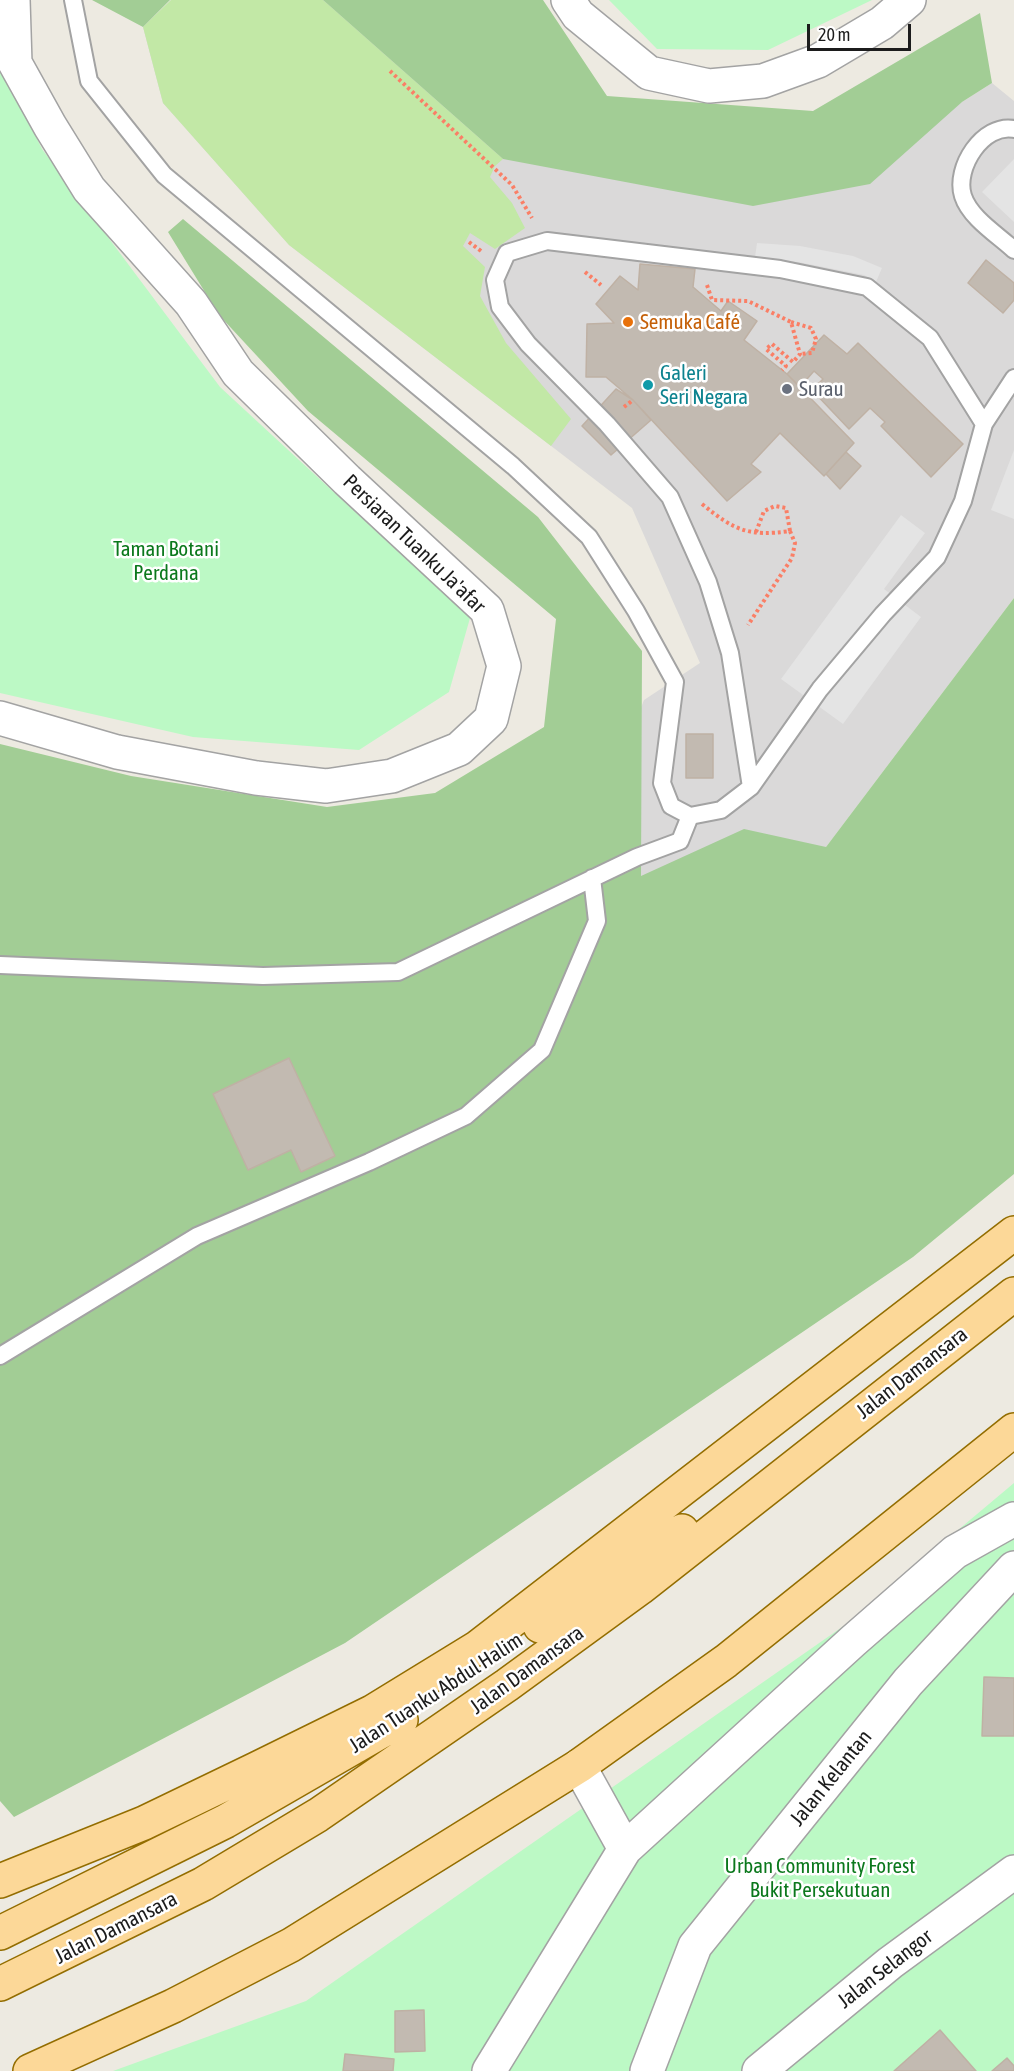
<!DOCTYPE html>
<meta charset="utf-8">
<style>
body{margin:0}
#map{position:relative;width:1014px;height:2071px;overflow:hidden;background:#edeae1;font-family:"Asap Condensed",sans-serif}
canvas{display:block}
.scale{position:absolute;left:807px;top:24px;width:104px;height:27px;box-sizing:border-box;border:3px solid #1c1c1c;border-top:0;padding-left:8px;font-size:18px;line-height:21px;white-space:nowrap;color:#1c1c1c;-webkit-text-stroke:4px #fff;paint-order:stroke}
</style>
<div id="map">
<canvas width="1014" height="2071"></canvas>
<div class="scale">20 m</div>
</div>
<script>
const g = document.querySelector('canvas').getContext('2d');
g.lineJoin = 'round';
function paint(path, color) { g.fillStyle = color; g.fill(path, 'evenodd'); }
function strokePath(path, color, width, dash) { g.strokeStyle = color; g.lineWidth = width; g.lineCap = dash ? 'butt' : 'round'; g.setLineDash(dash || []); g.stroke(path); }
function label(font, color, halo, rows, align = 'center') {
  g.font = font + ' "Asap Condensed",sans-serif'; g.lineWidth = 5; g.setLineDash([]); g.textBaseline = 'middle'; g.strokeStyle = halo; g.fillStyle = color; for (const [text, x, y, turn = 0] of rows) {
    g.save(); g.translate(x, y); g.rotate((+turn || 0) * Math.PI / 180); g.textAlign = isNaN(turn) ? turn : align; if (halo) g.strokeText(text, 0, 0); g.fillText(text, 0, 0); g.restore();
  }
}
paint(new Path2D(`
 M171,0H323L503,159L962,102L992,83L1014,101V598L826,847L658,1080L599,814L644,700L700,663L632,508L289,245L163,103L143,27Z`), '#dad9d9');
paint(new Path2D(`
 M171,0H323L503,159L495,166L490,177L512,203L525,228L495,249L470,233L463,246L485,267L480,296L506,343L571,419L551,446L289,245L163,103L143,27Z`), '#c2e8a6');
paint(new Path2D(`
 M92,0H170L143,27Z
 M323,0H543L607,96L813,111L980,13L992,83L962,102L870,184L753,206L503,159Z
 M183,219L538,517L642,651L641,876L744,829L826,847L1014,598V1174L913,1257L345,1643L14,1817L0,1801V744L131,776L327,807L435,793L544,727L556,619L308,411L219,315L168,232Z`), '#a2cd95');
paint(new Path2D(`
 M609,0H872L768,50L657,49Z
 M0,63L42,149L220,387L470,618L449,692L359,750L193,737L0,693Z
 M1014,1483V2071H113L306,2001L845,1625Z`), '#bcf9c5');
paint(new Path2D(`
 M1014,159V222L982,192Z
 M757,243L800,246L853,256L882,268L876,282L864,275L798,262L755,257Z
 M1014,450V519L991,510Z
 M901,515L925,533L884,589L921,617L843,724L781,679Z`), '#e4e4e4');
const building = new Path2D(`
 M986,260L1014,283V300L1003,313L968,283Z
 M640,264L695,269L693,287L721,311L728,301L757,321L744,340L787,374L854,443L824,476L780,433L751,464L761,472L727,501L633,400L606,377H586L587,324L614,323L596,304L620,276L638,290Z
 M824,335L847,354L858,343L963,444L931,477L881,426L885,422L870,408L849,429L812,390L823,379L814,371L800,387L787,374Z
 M616,389L633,400L651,420L611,455L582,426Z
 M846,452L861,466L840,489L826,474Z
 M686,734H713V778H686Z
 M289,1058L335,1156L301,1172L291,1150L248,1170L213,1094Z
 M984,1677L1014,1678V1736H982Z
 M424,2010L425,2051L395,2052V2011Z
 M940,2030L976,2071H894Z
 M345,2054L394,2059L393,2071H343Z
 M1007,2058L1014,2066V2071H992Z`);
paint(building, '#c2bab1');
strokePath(building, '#bfb1a4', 1.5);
const lane = new Path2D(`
 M73,0L89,81L164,175L513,466L589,537L636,611L675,682L662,783L671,806L690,816L721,810L751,787L820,689L883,614L937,557L963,501L984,424L930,338L867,287L780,269L547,241L507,253L495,280L500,307L528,344L607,424L670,497L708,582L730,653L751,787
 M1014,129C983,123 954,168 963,196C970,218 998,235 1014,250
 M984,424L1014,378
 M0,965L263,976L398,972L637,857L680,841L690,816
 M0,1356L197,1236L369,1162L466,1116L542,1050L597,921L592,878`);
const street = new Path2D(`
 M568,0L578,15L649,73L709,86L763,81L818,61L882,23L909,0
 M0,718L117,752L256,778L326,786L392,776L459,749L491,719L504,666L487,610L347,480L238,373L191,303L89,189L50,126L15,63L13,0
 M625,1849L853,1641L955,1552L1014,1519
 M489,2071L625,1849L579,1766
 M647,2071L695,1946L908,1682L1014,1568
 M759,2071L890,1963L1014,1872`);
const primary = new Path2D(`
 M540,1626L682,1531
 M0,1881L144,1823L256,1769L372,1712L478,1647L1014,1233
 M0,1933L226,1821L401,1720
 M0,1984L203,1884L318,1815L507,1685L640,1588L1014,1294
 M30,2071L173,2006L291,1945L579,1766L726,1661L1014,1430`);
strokePath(lane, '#a3a3a3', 20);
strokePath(street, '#a3a3a3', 36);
strokePath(primary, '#936d00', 36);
strokePath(new Path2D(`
 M390,71L512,185L532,218
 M469,242L481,251
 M585,272L601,285
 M707,285L712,300L748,301L791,322L800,354L793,362L772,344L766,349L786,366L782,370
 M791,322L811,328L816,339L812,353L800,354
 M624,407L633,400
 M702,504C734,530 748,537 790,531L795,543L792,558L748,625
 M756,532L764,511L775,506L786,508L790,531`), '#fa7f66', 4, [3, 3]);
strokePath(lane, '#fff', 16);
strokePath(street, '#fff', 33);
strokePath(primary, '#fcd898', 33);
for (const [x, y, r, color] of [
 [628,322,6,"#e8710a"],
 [648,385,6,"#0f9aa8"],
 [787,389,6,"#6b7280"]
]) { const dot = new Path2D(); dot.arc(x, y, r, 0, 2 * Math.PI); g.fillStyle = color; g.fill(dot); strokePath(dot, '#fff', 2); }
label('21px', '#c56008', '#fff', [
 ["Semuka Café",640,322]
], 'left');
label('21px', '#0d838f', '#fff', [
 ["Galeri",660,373],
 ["Seri Negara",660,397]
], 'left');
label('21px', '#5b616d', '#fff', [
 ["Surau",799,389]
], 'left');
label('21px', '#1c1c1c', '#fff', [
 ["Persiaran Tuanku Ja'afar",414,544,44],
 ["Jalan Damansara",912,1373,-38],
 ["Jalan Damansara",527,1670,-36],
 ["Jalan Tuanku Abdul Halim",436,1693,-33],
 ["Jalan Kelantan",831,1778,-51],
 ["Jalan Damansara",116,1928,-27],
 ["Jalan Selangor",885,1969,-38]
]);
label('21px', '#0b781c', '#fff', [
 ["Taman Botani",166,549],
 ["Perdana",166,573],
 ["Urban Community Forest",820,1866],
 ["Bukit Persekutuan",820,1890]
]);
</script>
